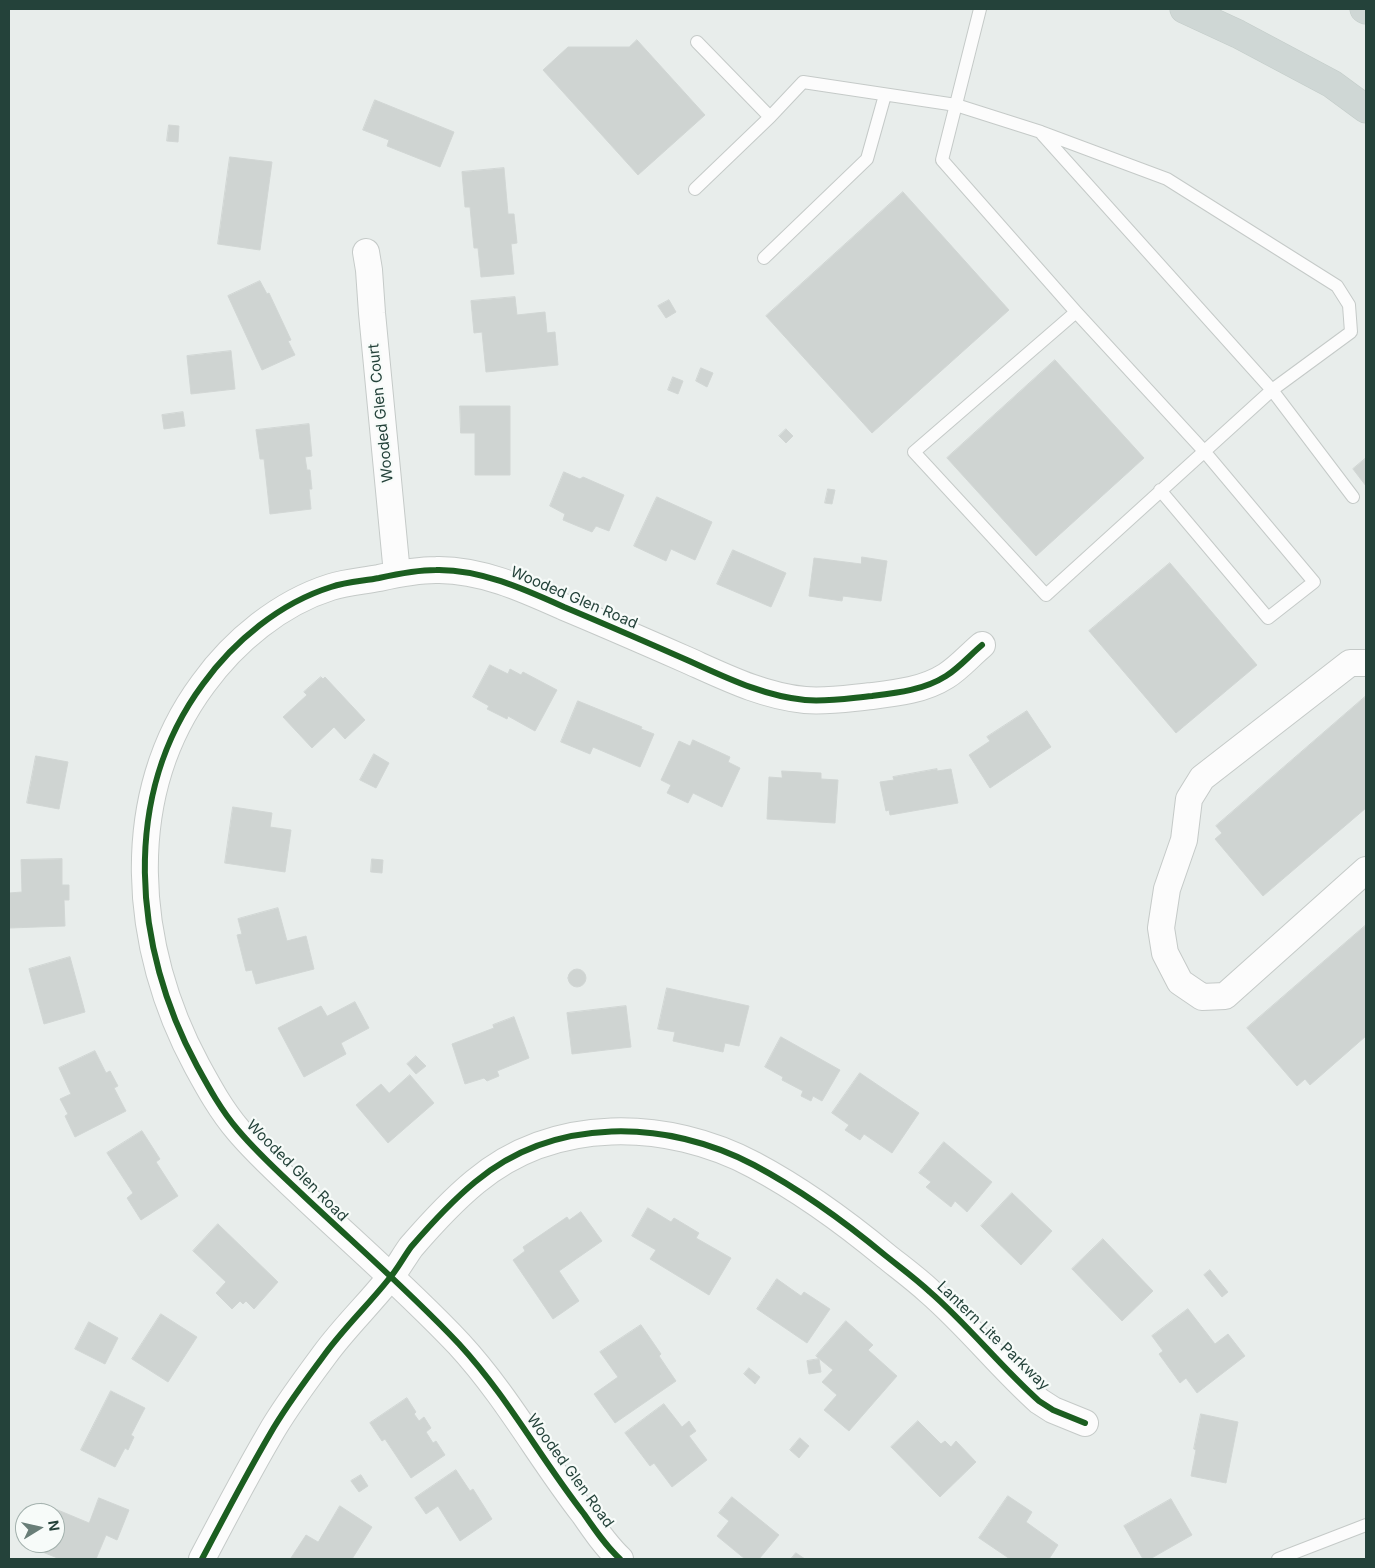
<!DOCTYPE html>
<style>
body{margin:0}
#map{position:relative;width:1375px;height:1568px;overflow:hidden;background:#e8edeb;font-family:Inter,sans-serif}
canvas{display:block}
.frame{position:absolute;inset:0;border:10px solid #24423a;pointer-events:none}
.north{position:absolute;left:15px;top:1503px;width:50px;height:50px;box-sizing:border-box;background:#f7fbf9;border:1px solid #a3b1ad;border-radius:50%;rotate:81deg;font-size:14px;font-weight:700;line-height:20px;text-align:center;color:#24423a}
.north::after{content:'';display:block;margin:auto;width:18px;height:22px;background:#697e78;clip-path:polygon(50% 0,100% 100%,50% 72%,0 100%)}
</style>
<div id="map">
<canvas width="1375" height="1568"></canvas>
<div class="frame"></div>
<div class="north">N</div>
</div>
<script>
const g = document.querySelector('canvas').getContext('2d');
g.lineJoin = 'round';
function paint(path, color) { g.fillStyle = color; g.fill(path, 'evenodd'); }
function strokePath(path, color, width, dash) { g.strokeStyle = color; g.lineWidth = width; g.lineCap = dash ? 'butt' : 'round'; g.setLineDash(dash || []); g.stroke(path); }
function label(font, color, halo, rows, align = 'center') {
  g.font = font + ' Inter,sans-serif'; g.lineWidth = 4.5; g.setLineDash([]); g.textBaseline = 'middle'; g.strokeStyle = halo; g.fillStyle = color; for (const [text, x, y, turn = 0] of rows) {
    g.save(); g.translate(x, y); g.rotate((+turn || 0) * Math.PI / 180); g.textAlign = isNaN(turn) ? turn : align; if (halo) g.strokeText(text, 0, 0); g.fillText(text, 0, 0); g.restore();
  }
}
const building = new Path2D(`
 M637,40L705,115L638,175L543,70L568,47H629Z
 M375,100L454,132L440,167L387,146L389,140L363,130Z
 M169,125L179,126L178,142L167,141Z
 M230,157L272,162L260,250L218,244Z
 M504,168L508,214H514L517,243L511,244L514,274L481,277L478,248H474L470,207H465L462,172Z
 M903,192L1009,310L872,433L766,316Z
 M260,281L267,294L269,293L291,340L288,341L295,355L262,370L228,296Z
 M515,297L517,315L545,312L547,333L555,332L558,365L486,372L482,332L474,333L471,301Z
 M669,300L676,312L666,318L658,306Z
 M231,351L235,389L191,394L187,356Z
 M1055,360L1144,458L1036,556L947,458Z
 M701,368L713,373L707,387L696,381Z
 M673,377L683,381L678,394L668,390Z
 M460,406H510V475H475V433H461Z
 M183,412L185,426L164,429L162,415Z
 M309,424L312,456L305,457L307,470H310L312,489H309L311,509L270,514L264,459H260L256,430Z
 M786,429L793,436L786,443L779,436Z
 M1366,458V486L1353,469Z
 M564,472L580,479L583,477L624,495L609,531L596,526L592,532L563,520L565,514L550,506Z
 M828,489L835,490L832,504L825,503Z
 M657,497L712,522L695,560L671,549L666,561L634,546Z
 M733,550L786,573L771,607L717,584Z
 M862,557L887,561L881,601L843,596L842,601L809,596L814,558L861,564Z
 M1170,563L1257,665L1176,733L1089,631Z
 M490,665L508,674L510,669L521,675L523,672L557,690L535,731L508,716L507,719L487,709L489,706L473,697Z
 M321,677L323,679L325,677L365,720L345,739L334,727L312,748L283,717L307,695L304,692Z
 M1366,696V808L1263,896L1215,839L1222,833L1216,826Z
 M578,701L642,727L641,729L654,734L640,767L593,747L590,754L561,742Z
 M1027,711L1051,747L990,788L969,755L990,741L987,737Z
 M693,740L730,757L728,762L740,768L722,807L693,793L688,803L667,793L671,785L661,780L679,741L690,746Z
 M374,754L389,763L376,788L360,780Z
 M36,756L68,762L59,809L27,803Z
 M937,769V771L951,769L958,803L890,815L889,810L886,811L880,782L894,780L893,777Z
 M782,771L821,773V779L838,780L835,823L767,819L769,777L782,778Z
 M233,807L272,813L270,827L291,830L285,872L225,863Z
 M62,859V885H69V900H64L65,926L10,928L9,893L22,892L21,860Z
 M372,859L383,860L382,873L371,872Z
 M278,908L287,941L306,936L314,969L256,984L252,970L246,971L237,935L242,934L238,919Z
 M1366,925V1036L1310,1085L1305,1079L1297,1086L1247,1028Z
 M70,957L85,1012L44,1024L29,969Z
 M568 978a9 9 0 1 1 18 0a9 9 0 1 1-18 0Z
 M667,988L749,1006L739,1046L725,1043L723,1052L673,1041L675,1032L658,1029Z
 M355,1002L369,1028L341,1043L346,1054L304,1077L278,1028L321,1006L327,1016Z
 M626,1006L631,1047L572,1054L567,1013Z
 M514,1017L529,1058L497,1071L499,1076L487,1081L484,1078L465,1084L452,1044L494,1028L493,1025Z
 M781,1037L840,1070L822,1101L813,1096L811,1101L801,1096L803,1091L782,1080L783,1077L765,1067Z
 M95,1051L106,1073L110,1071L118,1086L114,1088L126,1111L75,1137L65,1116L68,1114L60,1099L71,1094L59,1068Z
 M416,1056L426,1066L416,1074L407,1064Z
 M860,1073L919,1113L892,1153L864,1134L860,1140L845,1130L849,1125L832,1113Z
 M410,1075L434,1103L388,1143L356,1105L381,1084L389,1093Z
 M142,1131L160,1159L156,1162L178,1196L141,1220L127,1198L133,1193L107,1153Z
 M944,1142L992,1182L967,1212L955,1201L951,1207L926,1187L931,1182L919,1173Z
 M1012,1193L1052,1231L1021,1265L981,1226Z
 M648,1208L671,1222L674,1218L699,1233L696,1238L731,1258L709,1295L650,1259L656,1250L632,1236Z
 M581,1212L602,1241L559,1271L579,1301L553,1319L513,1260L525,1251L523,1247L567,1217L569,1220Z
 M218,1224L278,1282L254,1309L246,1301L243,1304L240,1301L232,1309L216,1293L226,1282L193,1251Z
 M1103,1239L1153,1291L1122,1321L1072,1269Z
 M1210,1270L1228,1292L1222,1297L1204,1275Z
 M777,1279L801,1296L804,1292L830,1309L807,1343L757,1309Z
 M1188,1309L1215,1344L1228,1334L1245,1356L1197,1393L1186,1378L1180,1383L1159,1354L1163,1351L1152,1336Z
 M161,1314L197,1337L168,1382L132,1359Z
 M846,1321L873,1345L868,1350L897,1376L849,1431L824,1410L837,1395L822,1382L833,1370L816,1356Z
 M89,1322L118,1338L105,1364L75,1349Z
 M641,1325L661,1354L659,1356L676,1381L615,1423L594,1394L618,1377L600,1352Z
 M819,1359L821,1372L809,1374L807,1361Z
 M749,1368L760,1377L755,1384L744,1374Z
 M111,1391L145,1408L131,1435L134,1437L128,1450L125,1448L115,1467L81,1450Z
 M407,1398L416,1412L414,1414L419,1421L424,1417L431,1428L426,1432L433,1443L436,1441L445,1455L411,1478L385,1439L382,1441L370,1423Z
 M664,1404L682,1427L689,1421L696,1431L689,1436L707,1460L672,1487L654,1463L650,1466L625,1433Z
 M1201,1414L1238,1422L1226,1483L1191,1476L1196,1450L1194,1449Z
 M918,1421L941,1444L945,1441L951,1447L956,1441L976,1462L940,1497L891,1447Z
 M800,1438L809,1446L799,1458L790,1450Z
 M456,1470L470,1491L473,1489L492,1519L460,1541L438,1506L426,1514L415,1498Z
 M361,1475L368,1486L359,1492L351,1481Z
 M1008,1496L1032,1512L1026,1522L1058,1545L1049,1559H1010L979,1538Z
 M732,1497L779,1535L759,1559H745L717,1536L729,1521L719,1513Z
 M99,1498L129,1510L117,1540L106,1535L96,1559H60L25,1545L26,1543H55V1513H38L41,1503L89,1523Z
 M1171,1499L1192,1535L1150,1559H1143L1124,1526Z
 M340,1506L372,1527L352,1559L291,1558L306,1535L318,1542Z
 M796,1553L805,1559H791Z`);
paint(building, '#cfd4d2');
strokePath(building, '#d1d6d4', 1);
const lane = new Path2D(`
 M980,9L942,160L1076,312L1204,451L1314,582L1268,618L1160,490
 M697,42L770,117
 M1042,134L1272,390L1353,497
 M695,189L770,117L803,82L956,105L1041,132L1167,179L1337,286L1349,305L1351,332L1272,390L1046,595L914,452L1076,312
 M764,258L867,159L885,95
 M1278,1559L1366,1525`);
const street = new Path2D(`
 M366,252L369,270L372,313L397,574
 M1366,663H1350L1202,778L1189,799L1184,840L1167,889L1161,928L1165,953L1180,982L1202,997L1225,996L1366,870
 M202,1559C224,1517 246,1475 270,1434C286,1406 306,1380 325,1354C344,1328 368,1305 388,1280C397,1270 403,1258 411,1247C430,1225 452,1201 475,1182C554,1116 667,1119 754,1165C801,1190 845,1222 886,1256C901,1268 916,1279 930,1292C969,1326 1001,1367 1039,1401L1053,1410L1085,1423
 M620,1559C606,1546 595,1530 584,1514C541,1459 507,1396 459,1344C411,1293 357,1246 306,1198C283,1176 259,1155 238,1130C221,1110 209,1088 197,1066C133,948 120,796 203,684C234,641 280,603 331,587C346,582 363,581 379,578C397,574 417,570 436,570C480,569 524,589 564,607C605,624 646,642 687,660C725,677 763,696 805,700C828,702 850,698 872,696C897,693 924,690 946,676C959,668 970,655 982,645`);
const primary = new Path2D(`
 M1184,9L1238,34L1332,84L1366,109
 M1364,9L1366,10`);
strokePath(lane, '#c5cac8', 14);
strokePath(street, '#c5cac8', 28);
strokePath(primary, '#c3ccc9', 29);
strokePath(lane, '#fcfcfc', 12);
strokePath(street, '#fcfcfc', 26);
strokePath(primary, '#cfd7d5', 28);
strokePath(new Path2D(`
 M202,1559C224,1517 246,1475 270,1434C286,1406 306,1380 325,1354C344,1328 368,1305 388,1280C397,1270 403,1258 411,1247C430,1225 452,1201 475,1182C554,1116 667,1119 754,1165C801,1190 845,1222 886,1256C901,1268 916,1279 930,1292C969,1326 1001,1367 1039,1401L1053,1410L1085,1423
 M620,1559C606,1546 595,1530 584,1514C541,1459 507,1396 459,1344C411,1293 357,1246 306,1198C283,1176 259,1155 238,1130C221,1110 209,1088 197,1066C133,948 120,796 203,684C234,641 280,603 331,587C346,582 363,581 379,578C397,574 417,570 436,570C480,569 524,589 564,607C605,624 646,642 687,660C725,677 763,696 805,700C828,702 850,698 872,696C897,693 924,690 946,676C959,668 970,655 982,645`), '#1b5e20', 6);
label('15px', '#24423a', '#f7fbf9', [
 ["Wooded Glen Court",381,413,-96],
 ["Wooded Glen Road",574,598,23],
 ["Wooded Glen Road",297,1171,45],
 ["Lantern Lite Parkway",993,1336,44],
 ["Wooded Glen Road",570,1471,54]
]);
</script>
